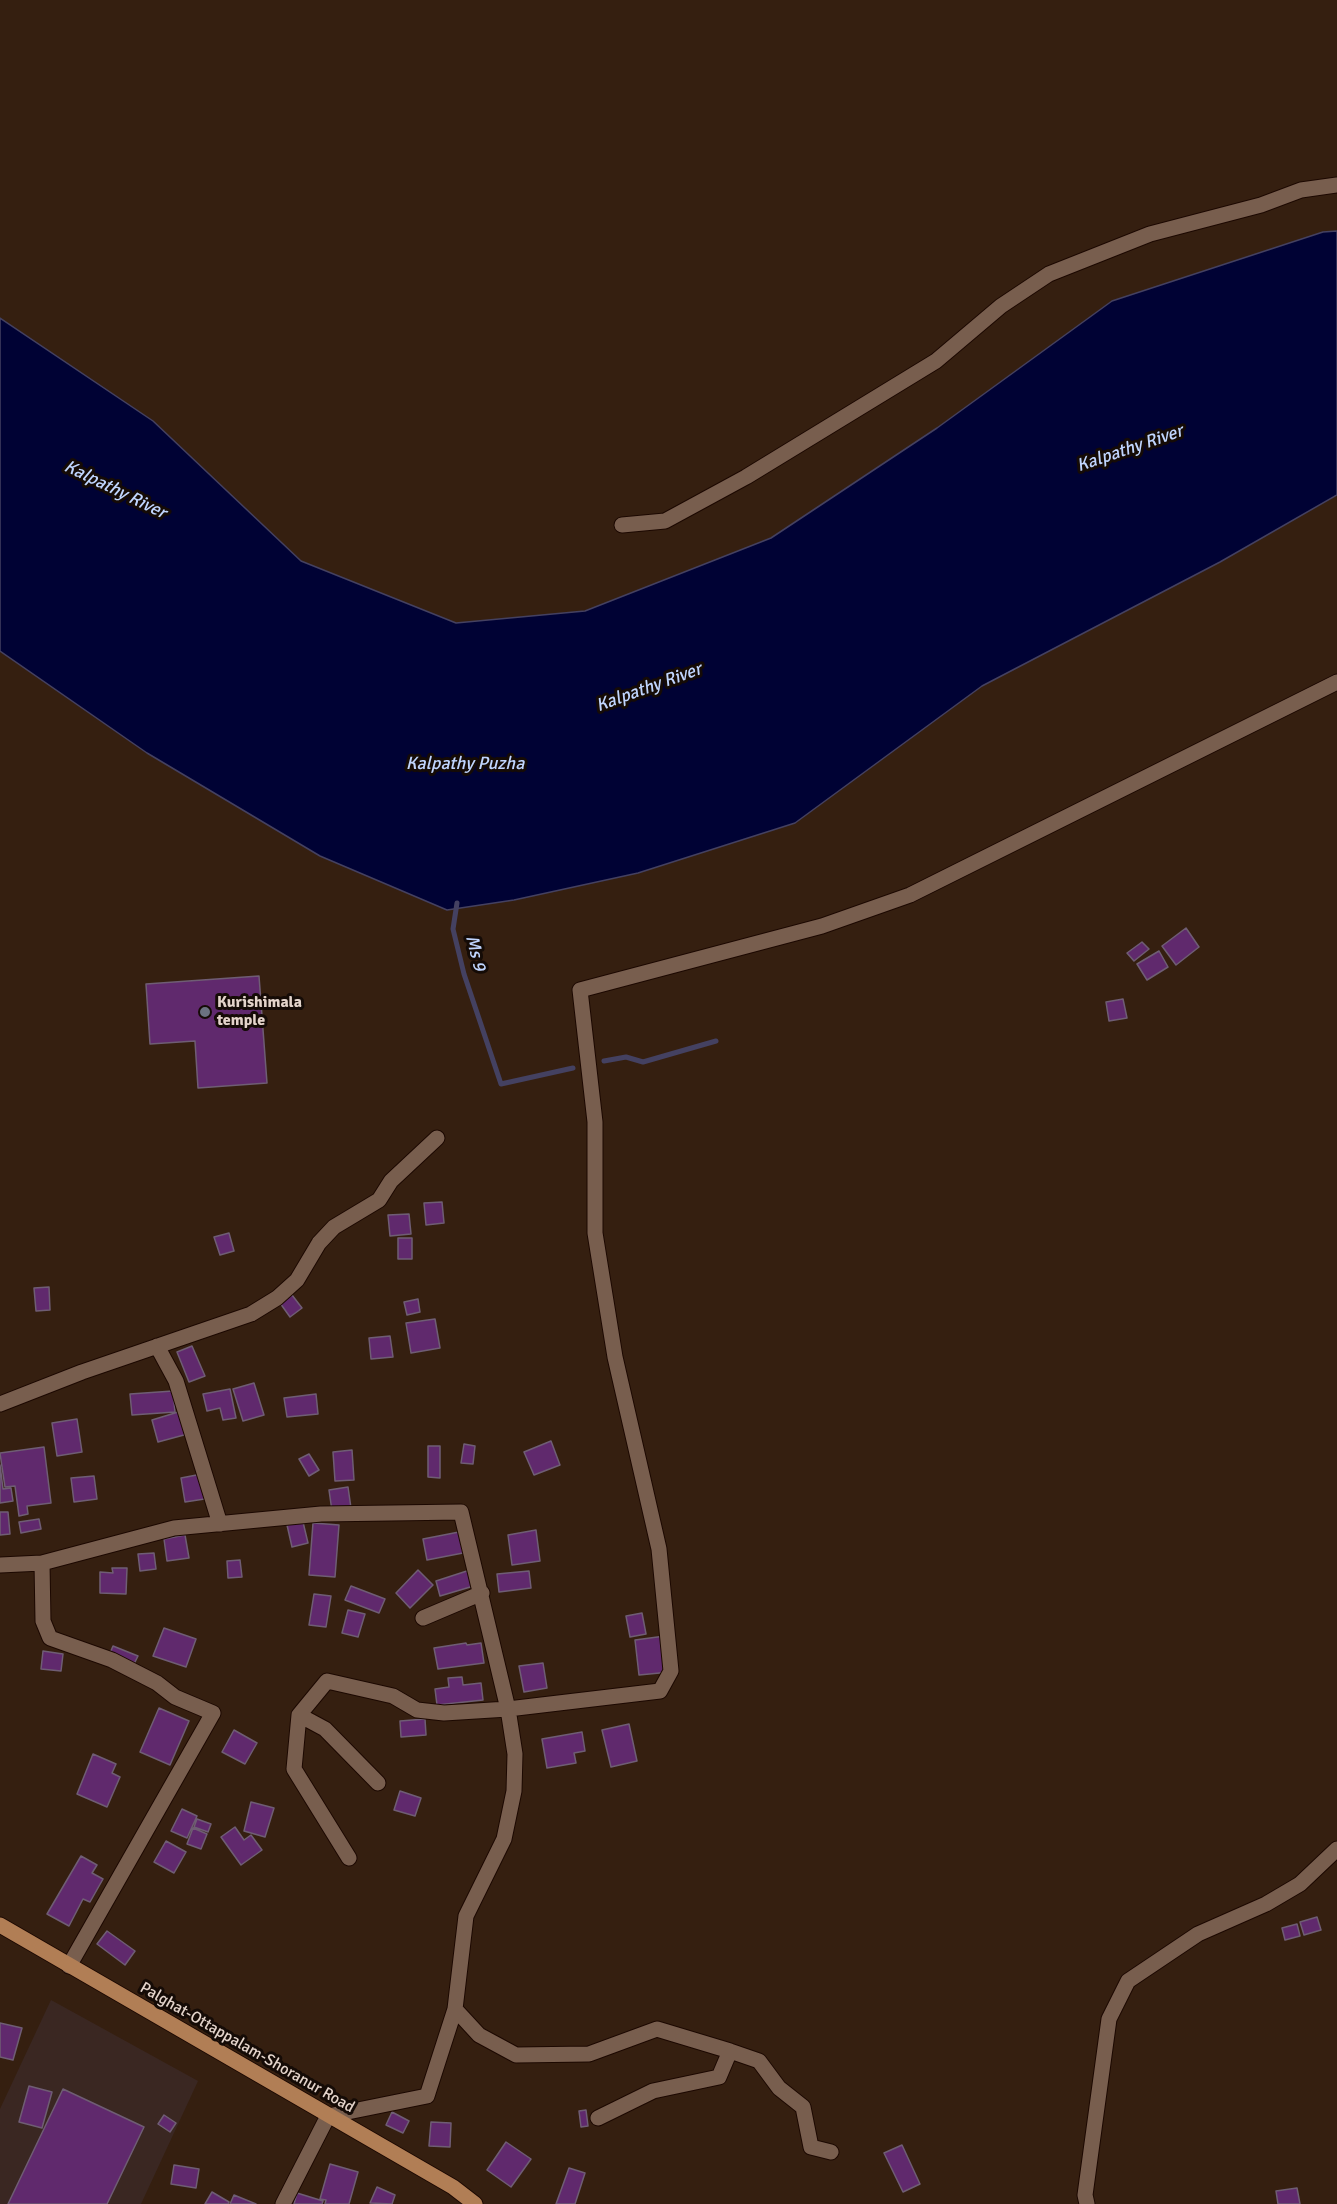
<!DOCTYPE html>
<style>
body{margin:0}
canvas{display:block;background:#351f10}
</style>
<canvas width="1337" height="2204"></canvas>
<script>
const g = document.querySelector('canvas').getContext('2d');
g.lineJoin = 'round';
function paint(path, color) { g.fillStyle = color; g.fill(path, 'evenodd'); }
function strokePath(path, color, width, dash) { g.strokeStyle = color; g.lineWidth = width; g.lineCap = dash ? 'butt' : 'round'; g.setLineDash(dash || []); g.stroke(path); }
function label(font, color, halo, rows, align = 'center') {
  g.font = font + ' Signika,sans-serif'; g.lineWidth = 6; g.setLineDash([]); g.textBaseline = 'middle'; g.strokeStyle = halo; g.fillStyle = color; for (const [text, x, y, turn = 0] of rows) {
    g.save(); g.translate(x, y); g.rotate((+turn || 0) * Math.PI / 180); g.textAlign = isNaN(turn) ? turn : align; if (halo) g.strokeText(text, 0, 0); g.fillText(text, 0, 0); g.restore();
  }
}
paint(new Path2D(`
 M51,2000L198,2081L141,2204H0V2109Z`), '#3a2722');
const water = new Path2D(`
 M1337,231V495L1220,562L982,686L795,823L638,873L514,900L447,910L320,856L147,753L0,651V318L153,421L301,561L456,623L585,611L771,538L937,428L1112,301L1323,232Z`);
paint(water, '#000234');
strokePath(water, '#444161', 1.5);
strokePath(new Path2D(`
 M457,903L453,929L464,974L501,1084L573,1068
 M604,1061L626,1057L643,1062L716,1041`), '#444161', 5);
const building = new Path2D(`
 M1186,928L1199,947L1176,965L1162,946Z
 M1142,942L1149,949L1134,961L1127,953Z
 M1159,951L1168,967L1147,980L1137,964Z
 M259,976L267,1083L198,1088L195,1041L150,1044L146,984Z
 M1123,999L1127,1018L1109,1021L1106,1002Z
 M442,1202L444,1223L426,1225L424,1203Z
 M409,1214L411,1234L390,1236L388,1215Z
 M229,1233L234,1251L220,1255L214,1237Z
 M398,1238H412V1259H398Z
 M49,1287L50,1310L36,1311L34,1288Z
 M292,1295L302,1308L290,1317L280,1303Z
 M418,1299L420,1312L407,1315L404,1302Z
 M435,1319L440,1348L411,1353L406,1323Z
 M390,1336L393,1357L371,1359L369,1338Z
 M192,1346L205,1376L189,1382L177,1352Z
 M254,1383L264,1415L243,1421L233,1389Z
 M230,1389L236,1418L223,1420L220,1408L207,1411L203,1394Z
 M173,1391L175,1412L132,1415L130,1394Z
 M316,1394L318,1414L287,1417L284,1398Z
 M188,1409L195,1432L158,1442L152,1420Z
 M77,1419L82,1452L57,1456L52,1423Z
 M551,1441L560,1465L534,1475L524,1452Z
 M464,1444L475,1446L473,1464L461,1463Z
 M428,1446H440V1478L428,1477Z
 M44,1447L51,1503L27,1506L28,1514L19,1516L15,1486L5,1487L0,1453Z
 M352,1450L354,1480L335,1481L333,1452Z
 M309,1454L319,1470L309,1476L299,1459Z
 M0,1465L3,1489L11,1488L13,1501L0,1503Z
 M207,1473L211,1498L185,1502L181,1478Z
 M94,1476L97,1499L74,1502L71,1478Z
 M348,1487L351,1508L332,1511L329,1490Z
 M0,1512H8L10,1534L0,1535Z
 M39,1519L41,1529L21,1533L19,1522Z
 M303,1522L308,1543L292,1547L287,1525Z
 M313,1523L339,1525L335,1577L309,1575Z
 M536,1530L540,1561L512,1565L508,1535Z
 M459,1532L463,1553L427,1560L423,1539Z
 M185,1535L189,1558L167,1561L164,1539Z
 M154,1553L156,1569L140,1571L138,1554Z
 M240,1560L242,1577L228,1578L227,1561Z
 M112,1568H127L126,1594L100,1593V1572L113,1573Z
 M473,1569L477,1585L440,1596L436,1581Z
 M418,1570L433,1585L410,1608L396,1593Z
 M529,1571L531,1588L499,1592L497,1574Z
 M351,1586L385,1599L379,1613L345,1600Z
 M314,1594L331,1596L326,1627L309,1625Z
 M348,1610L365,1614L358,1637L342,1633Z
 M642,1613L646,1634L630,1637L626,1616Z
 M164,1628L196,1639L186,1667L153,1656Z
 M665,1636L670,1672L639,1675L635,1640Z
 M466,1643L467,1645L481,1643L484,1663L438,1669L434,1648Z
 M113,1646L138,1656L132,1668L108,1658Z
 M43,1651L63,1654L61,1671L41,1669Z
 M543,1663L547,1688L524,1692L519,1666Z
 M462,1677L463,1685L481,1683L483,1700L437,1705L435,1689L449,1687L448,1678Z
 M159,1708L189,1721L170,1765L140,1752Z
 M425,1719L426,1735L401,1737L400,1721Z
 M629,1724L637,1761L611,1767L602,1730Z
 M234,1730L257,1743L245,1764L222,1752Z
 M582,1732L585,1751L574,1753L576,1763L547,1768L542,1739Z
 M93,1754L116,1764L112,1773L120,1777L107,1807L77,1794Z
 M400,1791L421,1798L415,1816L394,1810Z
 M251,1802L274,1808L265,1837L244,1831Z
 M182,1809L197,1816L187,1838L171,1831Z
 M197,1819L211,1824L208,1832L194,1827Z
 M235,1827L244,1840L251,1835L262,1850L241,1865L221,1837Z
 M193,1828L207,1834L201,1849L187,1844Z
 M166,1841L186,1852L174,1873L154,1862Z
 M81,1856L97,1865L92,1873L103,1879L90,1902L83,1899L69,1926L47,1914Z
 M1317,1917L1321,1930L1304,1935L1300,1922Z
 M1297,1924L1300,1936L1285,1940L1282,1928Z
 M107,1931L135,1951L125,1965L97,1944Z
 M0,2023L22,2028L13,2060L0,2057Z
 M29,2086L52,2092L42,2128L19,2122Z
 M63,2089L144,2127L107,2204H8Z
 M586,2110L588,2126L581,2127L579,2111Z
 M392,2112L409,2121L403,2133L386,2125Z
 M164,2115L176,2123L170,2132L158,2124Z
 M431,2122L451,2123L450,2147L429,2146Z
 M506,2142L531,2159L511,2187L487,2170Z
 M902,2145L920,2184L903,2192L884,2153Z
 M330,2164L358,2172L349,2204H325L326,2200L320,2199Z
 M174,2165L199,2169L196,2188L171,2184Z
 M569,2168L585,2173L575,2204H556Z
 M377,2187L395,2195L392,2204L370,2203Z
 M1297,2188L1300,2204H1278L1276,2191Z
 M212,2192L229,2202L228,2204H205Z
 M297,2193L323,2201L322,2204H294Z
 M234,2195L256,2204H230Z`);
paint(building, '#60296d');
strokePath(building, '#6f5d74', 1.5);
const minor = new Path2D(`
 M622,525L665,521L746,477L936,361L1001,306L1049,274L1150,234L1261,205L1301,190L1337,185
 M157,1346L176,1381L220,1524
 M0,1404L82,1372L251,1314L277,1298L297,1280L319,1243L334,1227L379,1200L391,1181L437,1138
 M42,1563L43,1621L50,1638L112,1660L157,1683L175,1697L213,1713L69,1966
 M0,1565L42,1563L174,1528L321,1514L461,1512L508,1709L660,1691L671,1671L659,1549L615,1357L595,1233V1122L580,990L822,926L910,895L1337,682
 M423,1618L482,1593
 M299,1715L327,1681L393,1696L417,1710L444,1713L508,1709L515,1754L514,1791L504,1839L466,1916L455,2009
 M349,1858L294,1769L299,1715L325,1729L378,1783
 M730,2051L759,2061L779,2088L803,2107L811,2147L831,2152
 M283,2204L328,2116L427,2096L455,2009L479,2035L516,2055L589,2054L657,2029L730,2051L719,2077L653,2091L598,2118
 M1087,2204L1085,2195L1109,2019L1128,1981L1198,1934L1266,1904L1300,1884L1337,1849`);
const major = new Path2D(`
 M0,1925L453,2187L475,2204`);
strokePath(minor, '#1c0800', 17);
strokePath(major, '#1c0800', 17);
strokePath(minor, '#785e4e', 15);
strokePath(major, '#b17e55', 15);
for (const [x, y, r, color] of [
 [205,1012,6,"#6b7280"]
]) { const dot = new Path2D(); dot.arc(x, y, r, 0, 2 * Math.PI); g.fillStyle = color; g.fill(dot); strokePath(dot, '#150b06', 2); }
label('bold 16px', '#e4d4cb', '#150b06', [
 ["Kurishimala",217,1003],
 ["temple",217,1021]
], 'left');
label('16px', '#e4d4cb', '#150b06', [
 ["Palghat-Ottappalam-Shoranur Road",247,2048,30]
]);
label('italic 18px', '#c0d5fe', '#150b06', [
 ["Kalpathy River",1130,449,-19],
 ["Kalpathy River",115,490,26],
 ["Kalpathy River",649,688,-20],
 ["Kalpathy Puzha",465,764],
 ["Ms 9",475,953,76]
]);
</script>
